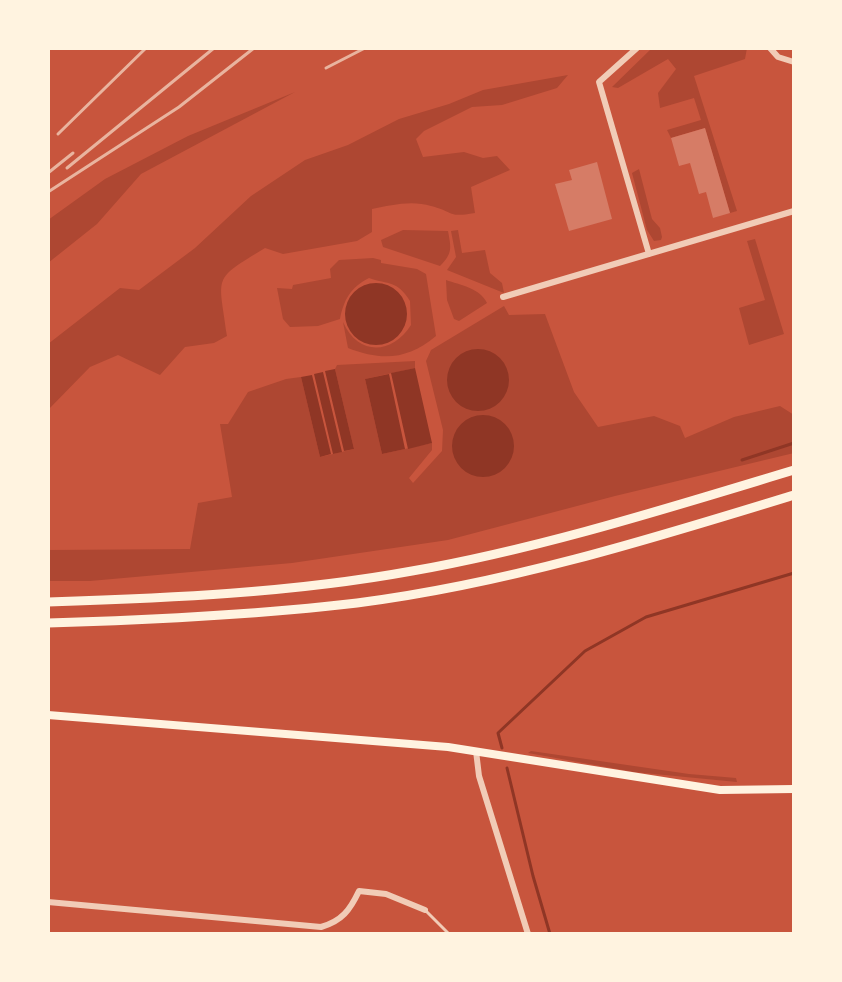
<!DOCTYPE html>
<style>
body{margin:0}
#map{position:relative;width:842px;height:982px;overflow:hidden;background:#c8553d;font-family:Georgia,serif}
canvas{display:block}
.frame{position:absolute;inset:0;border:50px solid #fff3e0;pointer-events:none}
</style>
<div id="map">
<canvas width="842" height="982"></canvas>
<div class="frame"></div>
</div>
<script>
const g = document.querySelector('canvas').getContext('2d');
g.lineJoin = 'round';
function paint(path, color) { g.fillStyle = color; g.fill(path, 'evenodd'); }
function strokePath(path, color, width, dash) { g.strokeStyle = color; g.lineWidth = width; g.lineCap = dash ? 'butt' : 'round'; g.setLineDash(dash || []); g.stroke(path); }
paint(new Path2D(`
 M652,48H747L745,59L694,76L737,211L730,213L705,128L671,138L667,130L701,120L694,98L660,108L658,93L676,69L668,59L618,88L612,87Z
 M568,75L557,88L502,105L472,107L424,131L416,139L423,157L464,152L483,158L497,156L510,170L471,187L475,213C447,218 455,212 431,206C412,200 391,205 372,209V232L357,241L283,254L265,248C211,281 219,274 227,336L214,343L185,347L160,375L118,355L90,367L48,410V344L120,288L139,290L195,248L251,196L305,160L348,145L399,119L449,104L483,90Z
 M295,92L141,174L97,224L48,263V220L105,179L188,136Z
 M639,169L652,219L660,228L662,237L661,240L654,241L647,230L632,173Z
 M403,230L448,231C451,248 453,253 440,266L383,247L381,240Z
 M458,230L462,253L485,250L490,273L502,283L504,293L447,270L456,257L451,231Z
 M755,239L784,334L749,345L739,308L765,300L747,241Z
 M373,258L381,260V263L417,269L426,274L436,336C407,360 382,361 348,348L343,322C358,356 392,355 411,325L410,301C397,280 389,285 369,278C351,287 344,299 340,319L318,326L290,327L283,319L277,288L292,289L293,285L331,278L330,269L339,260Z
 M446,280C460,285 480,288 487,303L459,321L454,319L447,300Z
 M504,306L509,315L545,314L574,392L598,427L654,416L680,426L685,438L734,417L780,406L794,415V453L615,496L448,540L292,563L90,581H48V550L190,549L198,503L232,497L220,424H228L248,392L286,379L301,377L320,457L354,449L335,369L337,365L415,361V368L365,379L382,454L432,443V450L409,478L413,483L442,451L443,430L426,361L431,350Z
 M531,751L689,774L736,778L737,782L634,772L528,753Z`), '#ae4732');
paint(new Path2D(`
 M345 314a31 31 0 1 1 62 0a31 31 0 1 1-62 0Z
 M447 380a31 31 0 1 1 62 0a31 31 0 1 1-62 0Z
 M415,368L432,443L408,449L391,373Z
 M335,369L354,449L344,451L325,371Z
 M323,372L342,452L333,454L314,374Z
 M389,374L405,449L382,454L365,379Z
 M312,375L331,454L320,457L301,377Z
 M452 446a31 31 0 1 1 62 0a31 31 0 1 1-62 0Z`), '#8f3625');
strokePath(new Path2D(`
 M742,460L794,443
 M502,748L498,733L585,651L646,617L794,573
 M507,768L533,876L550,934`), '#8f3625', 3);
paint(new Path2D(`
 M705,128L730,213L713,218L706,192L699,194L690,163L679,166L671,138Z
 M597,162L612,219L569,231L555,184L572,180L569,170Z`), '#d67c66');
strokePath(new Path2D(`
 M426,911L449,934`), '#f1ccb7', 3);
strokePath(new Path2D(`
 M637,48L599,82L649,254
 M770,48L778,57L794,62
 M503,297L794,211
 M476,751L479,776L528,934
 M48,902L321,927C342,921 350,910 359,891L386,894L425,910`), '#f1ccb7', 6);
strokePath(new Path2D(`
 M48,715L448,747L720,790L794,789`), '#fff3e0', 8);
strokePath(new Path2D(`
 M48,602C169,598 292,593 412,571C542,548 668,508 794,470
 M48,623C151,620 255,615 357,603C506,584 651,539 794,495`), '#fff3e0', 9);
strokePath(new Path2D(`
 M326,68L365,48
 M58,134L146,48
 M67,168L214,48
 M48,173L73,153
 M48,192L179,107L254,48`), '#e9b49f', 3);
</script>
